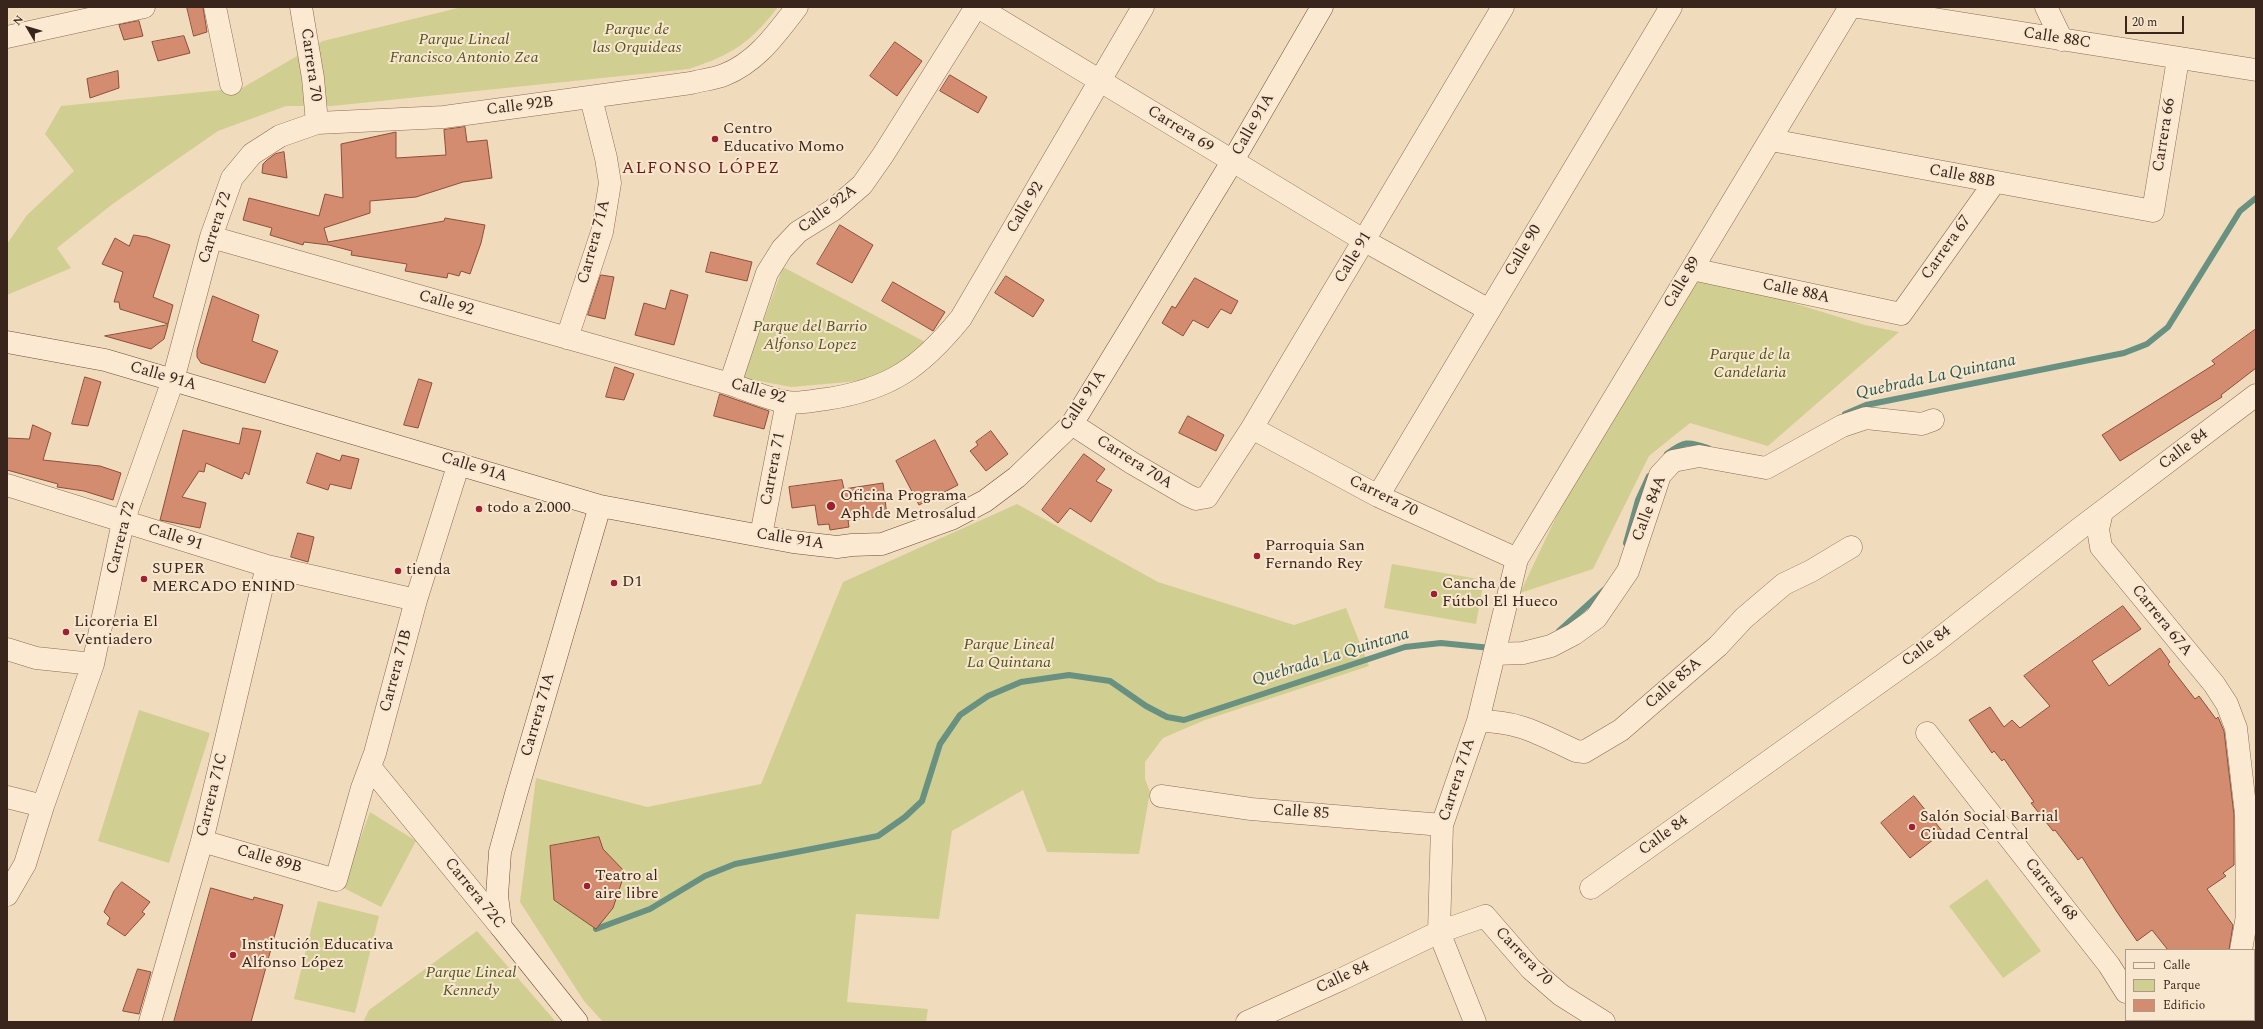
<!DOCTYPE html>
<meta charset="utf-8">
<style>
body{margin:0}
#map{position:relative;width:2263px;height:1029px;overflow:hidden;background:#f1dbbd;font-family:Spectral,serif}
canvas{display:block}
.frame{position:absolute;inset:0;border:8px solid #39251b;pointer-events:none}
.legend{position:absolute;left:2125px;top:949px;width:130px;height:72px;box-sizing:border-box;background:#f8e6ce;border:1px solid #ac9986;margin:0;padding:5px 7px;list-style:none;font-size:12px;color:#39251b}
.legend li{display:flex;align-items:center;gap:8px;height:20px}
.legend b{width:20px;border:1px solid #ac9986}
.north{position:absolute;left:8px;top:8px;width:40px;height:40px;-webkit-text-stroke:3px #f8e6ce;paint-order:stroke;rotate:308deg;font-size:11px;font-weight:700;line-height:16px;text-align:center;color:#39251b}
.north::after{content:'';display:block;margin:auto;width:14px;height:18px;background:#39251b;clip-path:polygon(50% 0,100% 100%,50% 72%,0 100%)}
.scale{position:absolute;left:2125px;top:16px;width:59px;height:18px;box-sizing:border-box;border:2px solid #39251b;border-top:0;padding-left:5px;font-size:12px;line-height:14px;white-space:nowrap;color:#39251b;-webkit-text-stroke:3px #f8e6ce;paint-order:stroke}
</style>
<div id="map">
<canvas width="2263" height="1029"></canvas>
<div class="frame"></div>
<ul class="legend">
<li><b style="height:5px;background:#fce9d1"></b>Calle</li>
<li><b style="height:11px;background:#d0cf91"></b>Parque</li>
<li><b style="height:11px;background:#d38c70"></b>Edificio</li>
</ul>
<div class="north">N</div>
<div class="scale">20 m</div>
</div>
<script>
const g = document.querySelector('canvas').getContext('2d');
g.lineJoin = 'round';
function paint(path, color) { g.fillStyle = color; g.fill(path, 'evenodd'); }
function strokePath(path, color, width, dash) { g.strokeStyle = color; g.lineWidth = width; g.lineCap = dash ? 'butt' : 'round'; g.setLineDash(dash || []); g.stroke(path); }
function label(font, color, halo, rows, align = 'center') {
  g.font = font + ' Spectral,serif'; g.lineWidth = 4; g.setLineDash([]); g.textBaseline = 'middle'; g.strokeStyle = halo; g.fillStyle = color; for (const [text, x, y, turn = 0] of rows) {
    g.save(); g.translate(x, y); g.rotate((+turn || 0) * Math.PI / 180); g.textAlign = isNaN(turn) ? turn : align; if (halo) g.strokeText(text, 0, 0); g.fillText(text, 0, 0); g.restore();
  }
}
paint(new Path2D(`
 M462,7H778C749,44 733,54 689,69L332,106H286L218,131L114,203L57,248L71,268L7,295V244L27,215L74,171L45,134L61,106L242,88L323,41Z
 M783,267L929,344L902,364L859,381L791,387L743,378Z
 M1695,281L1770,296L1865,325L1899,332L1768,446L1690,423L1649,456L1593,569L1520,593L1558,513L1603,433Z
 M1017,504L1158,582L1294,625L1346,608L1369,666L1205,720L1163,738L1145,762V779L1150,792L1139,854L1047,852L1023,790L952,831L939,919L856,914L847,1002L928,1009L926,1022H603L584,1001L520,902L536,778L647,807L761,784L843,582Z
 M1392,564L1484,580L1476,624L1384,608Z
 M139,710L210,733L169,863L98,841Z
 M370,812L416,841L381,907L342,887Z
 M1987,879L2041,951L2003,978L1949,906Z
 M318,901L379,916L355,1013L294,999Z
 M477,931L556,1022H363L369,1010Z`), '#d0cf91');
strokePath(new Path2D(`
 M1845,414L1866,405L2124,353L2147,344L2168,327L2240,211L2256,198
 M1667,454C1684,441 1688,441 1708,448
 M1626,543L1638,500L1649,476
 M1559,631L1604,590
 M596,929L650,909L705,876L735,864L878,836L905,817L922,801L940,744L960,715L988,696L1021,682L1069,675L1110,681L1146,706L1167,717L1184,720L1405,647L1441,643L1491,648`), '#689181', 6);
const building = new Path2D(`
 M187,7H203L207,32L194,36Z
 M139,21L143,36L124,40L119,25Z
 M184,36L190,53L158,61L152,42Z
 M895,42L922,61L897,96L870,76Z
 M118,71L119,88L90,98L87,79Z
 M950,75L987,97L978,113L940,91Z
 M465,127L467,142L487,140L492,178L463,182L416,197L370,201V213L324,228L328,242L444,221L445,218L485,225L481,243L470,274L461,271L459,276L448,273L447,278L405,271L407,264L351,255L352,251L329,245L304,242L303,245L270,235L272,228L243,220L249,198L319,216L325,194L343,198L341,144L396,132V158L446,155L444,130Z
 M284,152L287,178L262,173L263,164L267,160L275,154Z
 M840,225L873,245L852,283L817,264Z
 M134,235L147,237L170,245L153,297L173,305L168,324L120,309L119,302H114L123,272L102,264L115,238L129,246Z
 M711,252L752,262L747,281L706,272Z
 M601,275L614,277L605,319L588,315Z
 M1006,276L1044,300L1033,317L995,293Z
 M1195,278L1238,301L1231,314L1221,309L1208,328L1193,320L1183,336L1162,323L1172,306L1175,308Z
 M893,282L945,312L933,331L882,301Z
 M671,290L688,295L674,345L635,335L644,303L665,309Z
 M213,296L259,315L252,341L278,351L265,383L201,363L197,357V351Z
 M168,325L164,339L151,349L105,336Z
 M2256,329V368L2221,395L2222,397L2120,461L2102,435L2215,364L2212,361Z
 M615,367L634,374L624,400L606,397Z
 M85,377L101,382L88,426L72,424Z
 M419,379L432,383L418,428L404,425Z
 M720,394L769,411L764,429L714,416Z
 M1188,416L1224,435L1216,451L1179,433Z
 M33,425L51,433L43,460L100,466L121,473L113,500L84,491L57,487L58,484L7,470V438L29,439Z
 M243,428L261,431L249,475L245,472L242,479L206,463L204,472L199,471L182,497L206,503L200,528L160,520L183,430L239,444Z
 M991,431L1008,454L986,471L970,451L978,445L976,442Z
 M935,440L958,485L919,505L896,461Z
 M317,453L340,461L342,455L359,459L351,489L330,484L328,490L307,483Z
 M1084,454L1105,469L1096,481L1112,490L1091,522L1070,508L1058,523L1042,510Z
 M842,480L844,489L883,483L887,516L848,520L849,527L830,530L829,524L818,525L815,505L792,508L789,487Z
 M298,533L314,537L308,562L291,557Z
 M2123,606L2141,629L2092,661L2109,686L2160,648L2170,662L2168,664L2195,699L2199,696L2216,719L2218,717L2224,731L2234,815V865L2223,873L2226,876L2207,889L2233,925L2229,950H2168L2152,930L2137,941L2117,912L2082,857L2078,860L2055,830L2053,831L2031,803L2034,802L2004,759L2002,761L1994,751L1992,753L1969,720L1990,707L2004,727L2012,720L2020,728L2050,706L2024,676Z
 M1914,796L1943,832L1910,858L1881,823Z
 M599,837L603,849L625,872L613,908L596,929L554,900L550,846Z
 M122,882L150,902L142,912L145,914L125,936L107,924L110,918L104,912L114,891Z
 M211,888L253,900L254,897L283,905L251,1022H174Z
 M138,969L151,972L139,1014L123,1011Z`);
paint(building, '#d38c70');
strokePath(building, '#8c4f39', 1);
const street = new Path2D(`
 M215,7L231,84
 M301,7L313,78L317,123
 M978,7L1365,241L1489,310
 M1858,7L2256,70
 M2046,7L2062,40
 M7,37L144,7
 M1771,140L2153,211L2178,59
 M211,237L730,384C746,389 772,401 788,402C800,404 815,400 827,399C891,389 921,367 961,318L1143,7
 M1692,269L1901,314L1994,183
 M567,338L602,232L610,183L606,158L591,98
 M730,384L767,273L782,249L798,232L833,210L862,185L883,155L976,7
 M1072,424L1132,463L1187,495L1196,499L1207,497L1252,428L1503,7
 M1252,428L1378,496L1517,559
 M7,485L267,566L416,600
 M1378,496L1671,7
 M2102,512L2098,529L2101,547L2214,684L2227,704L2236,728L2246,814L2247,916L2241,950
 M761,535L787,402
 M7,649L36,658L93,664
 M1494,654L1523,653L1551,646L1574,634L1596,618L1628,571L1660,475L1673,461L1699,456L1766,468L1842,426L1866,418L1922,424L1933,420
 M1478,721C1520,721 1539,734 1576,751L1584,752L1621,730L1718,646L1744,618L1784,584L1811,571L1851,547
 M1927,733L2109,965L2126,992
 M370,767L501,927
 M1161,796L1251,809L1442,825
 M7,797L43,806
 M202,841L336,880L362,788L375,753L416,600L459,463
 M1591,888L1929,647L2079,529L2256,395
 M7,895L25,864L43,806L93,664L123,522L173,380L211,237L232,178L252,154L280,136L317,123L444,117L691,83C702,80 714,79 724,75C757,62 776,34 797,7
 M2144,1020L2145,1022
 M150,1022L202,841L267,566
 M1247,1022L1342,979L1439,932L1485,916L1531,969L1561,995L1604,1022
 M1475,1022L1439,932L1442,825L1478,721L1517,559L1850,7
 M2227,1022L2228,1020`);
const secondary = new Path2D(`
 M7,342L105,360L600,506L793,542L837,547L852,545L882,544L951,519L985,501L1017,477L1072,424L1232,162L1322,7
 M577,1022L501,927L497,896L500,852L516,794L600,506`);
strokePath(street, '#8b6a55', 23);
strokePath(secondary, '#6d4c38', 23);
strokePath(street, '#fce9d1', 22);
strokePath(secondary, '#fce9d1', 22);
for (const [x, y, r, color] of [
 [715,139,4,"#9f2031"],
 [831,506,5,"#9f2031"],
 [479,509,4,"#9f2031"],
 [1257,556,4,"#9f2031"],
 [398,571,4,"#9f2031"],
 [144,579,4,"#9f2031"],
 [614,583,4,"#9f2031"],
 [1434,594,4,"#9f2031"],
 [66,632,4,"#9f2031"],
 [1912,827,4,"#9f2031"],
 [587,886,4,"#9f2031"],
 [233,955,4,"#9f2031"]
]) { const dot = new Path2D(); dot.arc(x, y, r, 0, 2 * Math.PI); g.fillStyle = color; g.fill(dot); strokePath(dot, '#f8e6ce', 1.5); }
label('italic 16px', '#515720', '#f8e6ce', [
 ["Parque de",637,31],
 ["las Orquideas",637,49],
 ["Parque Lineal",464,41],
 ["Francisco Antonio Zea",464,59],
 ["Parque del Barrio",810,328],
 ["Alfonso Lopez",810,346],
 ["Parque de la",1750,356],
 ["Candelaria",1750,374],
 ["Parque Lineal",1009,646],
 ["La Quintana",1009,664],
 ["Parque Lineal",471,974],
 ["Kennedy",471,992]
]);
label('16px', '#39251b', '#f8e6ce', [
 ["Calle 88C",2057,39,9],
 ["Carrera 70",310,65,82],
 ["Calle 92B",520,107,-7],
 ["Calle 91A",1254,125,-60],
 ["Carrera 69",1180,130,32],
 ["Carrera 66",2165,135,-81],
 ["Calle 88B",1962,177,11],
 ["Calle 92",1026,208,-59],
 ["Calle 92A",828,210,-37],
 ["Carrera 72",216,228,-72],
 ["Carrera 71A",595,242,-75],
 ["Carrera 67",1947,248,-55],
 ["Calle 90",1524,251,-59],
 ["Calle 91",1354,258,-59],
 ["Calle 89",1683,283,-59],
 ["Calle 88A",1796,292,12],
 ["Calle 92",446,304,16],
 ["Calle 91A",163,377,16],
 ["Calle 92",758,392,16],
 ["Calle 91A",1084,401,-56],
 ["Calle 84",2184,450,-37],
 ["Carrera 70A",1134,463,32],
 ["Calle 91A",474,468,17],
 ["Carrera 71",774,469,-79],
 ["Carrera 70",1383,497,26],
 ["Calle 84A",1650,509,-69],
 ["Carrera 72",122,538,-76],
 ["Calle 91",175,538,17],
 ["Calle 91A",790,540,9],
 ["Carrera 67A",2161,621,51],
 ["Calle 84",1927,647,-37],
 ["Carrera 71B",397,671,-75],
 ["Calle 85A",1674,684,-41],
 ["Carrera 71A",539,715,-74],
 ["Carrera 71A",1458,780,-72],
 ["Carrera 71C",213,795,-76],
 ["Calle 85",1301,813,4],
 ["Calle 84",1664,836,-36],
 ["Calle 89B",269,860,16],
 ["Carrera 68",2050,890,52],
 ["Carrera 72C",474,894,51],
 ["Carrera 70",1523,957,46],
 ["Calle 84",1343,978,-25]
]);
label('16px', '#39251b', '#f8e6ce', [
 ["Centro",723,130],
 ["Educativo Momo",723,148],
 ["Oficina Programa",840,497],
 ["Aph de Metrosalud",840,515],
 ["todo a 2.000",487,509],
 ["Parroquia San",1265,547],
 ["Fernando Rey",1265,565],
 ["SUPER",152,570],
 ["MERCADO ENIND",152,588],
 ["tienda",406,571],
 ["D1",622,583],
 ["Cancha de",1442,585],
 ["Fútbol El Hueco",1442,603],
 ["Licoreria El",74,623],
 ["Ventiadero",74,641],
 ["Salón Social Barrial",1920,818],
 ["Ciudad Central",1920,836],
 ["Teatro al",595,877],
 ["aire libre",595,895],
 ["Institución Educativa",241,946],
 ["Alfonso López",241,964]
], 'left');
g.letterSpacing = '1px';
label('17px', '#691d17', '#f8e6ce', [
 ["ALFONSO LÓPEZ",701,170]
]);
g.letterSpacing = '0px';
label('italic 17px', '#295a50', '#f8e6ce', [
 ["Quebrada La Quintana",1936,378,-12],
 ["Quebrada La Quintana",1331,658,-17]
]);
</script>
